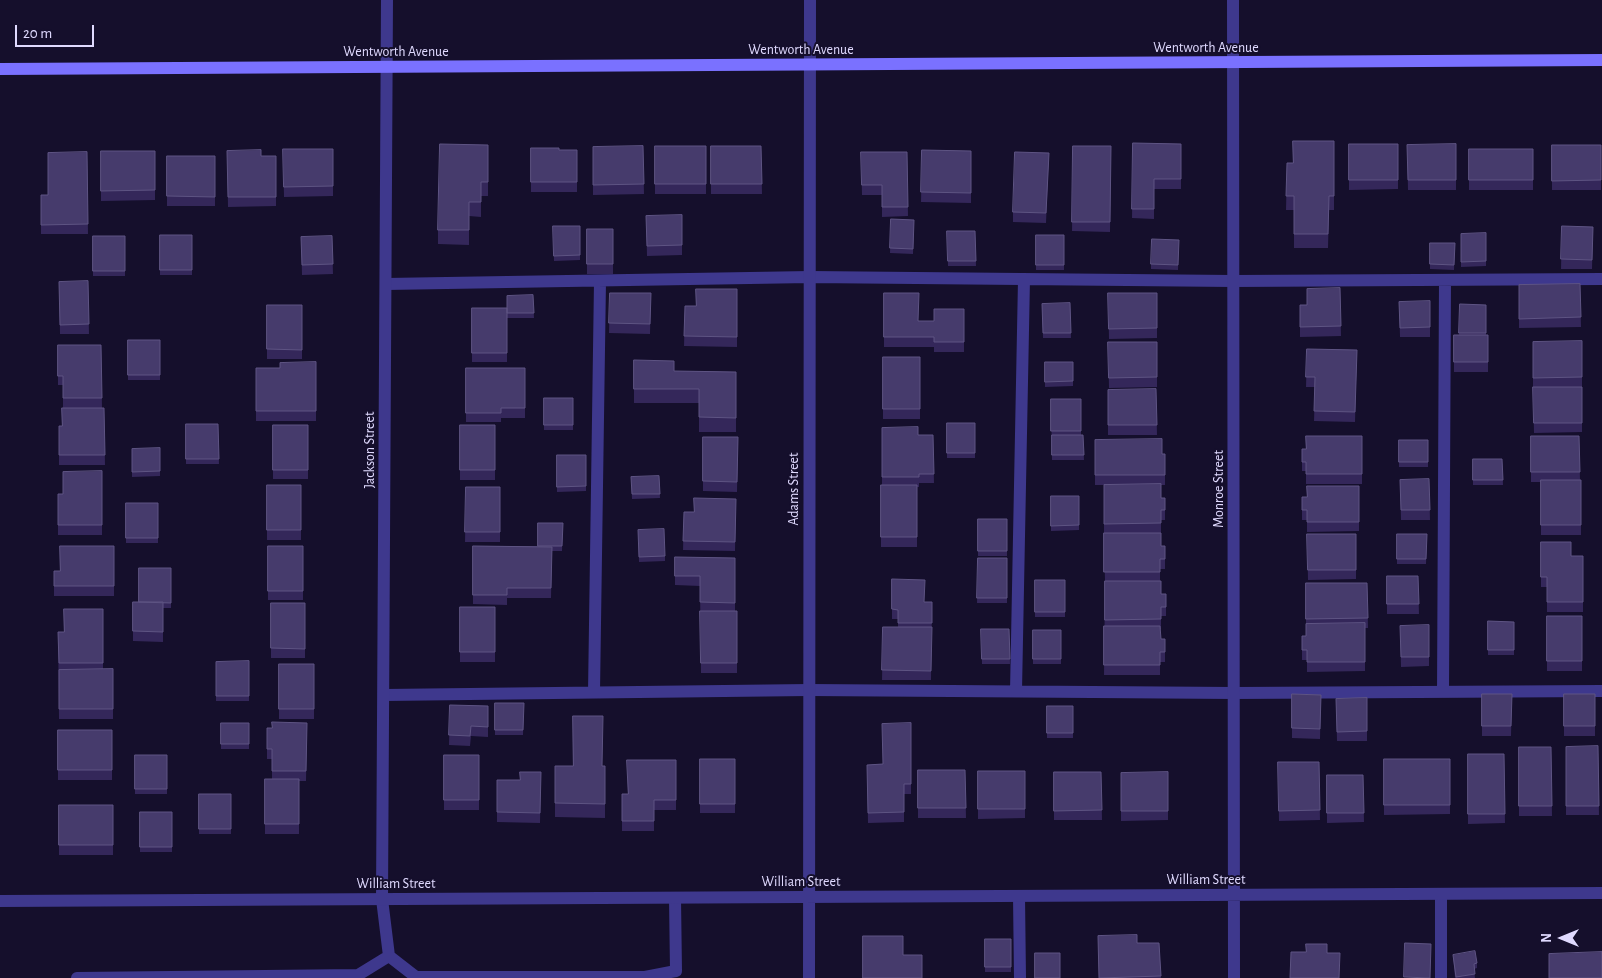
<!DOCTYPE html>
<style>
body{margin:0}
#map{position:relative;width:1602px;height:978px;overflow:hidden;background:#150f2c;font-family:"Alegreya Sans",sans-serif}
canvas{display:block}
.north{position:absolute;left:1537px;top:913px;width:50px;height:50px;-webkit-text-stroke:4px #150f2c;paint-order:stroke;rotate:270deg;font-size:14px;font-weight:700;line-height:20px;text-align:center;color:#e0daff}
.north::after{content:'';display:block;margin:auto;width:18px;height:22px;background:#e0daff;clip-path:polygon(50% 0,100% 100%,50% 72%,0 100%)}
.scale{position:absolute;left:15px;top:25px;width:79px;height:22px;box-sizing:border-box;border:2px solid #e0daff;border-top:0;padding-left:6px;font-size:15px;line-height:18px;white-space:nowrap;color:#e0daff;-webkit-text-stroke:4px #150f2c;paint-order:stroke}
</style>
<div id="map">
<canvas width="1602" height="978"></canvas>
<div class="north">N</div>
<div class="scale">20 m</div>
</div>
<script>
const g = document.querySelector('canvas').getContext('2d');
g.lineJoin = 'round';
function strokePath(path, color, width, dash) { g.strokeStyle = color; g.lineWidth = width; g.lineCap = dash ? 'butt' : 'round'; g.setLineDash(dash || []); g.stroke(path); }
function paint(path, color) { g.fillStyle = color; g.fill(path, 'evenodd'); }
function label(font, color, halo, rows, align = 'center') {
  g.font = font + ' "Alegreya Sans",sans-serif'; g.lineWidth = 4; g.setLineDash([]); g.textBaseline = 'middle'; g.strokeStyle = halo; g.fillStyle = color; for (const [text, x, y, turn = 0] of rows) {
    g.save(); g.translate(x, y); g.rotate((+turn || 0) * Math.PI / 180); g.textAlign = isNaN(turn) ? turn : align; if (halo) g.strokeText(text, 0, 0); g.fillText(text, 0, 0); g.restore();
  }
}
strokePath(new Path2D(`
 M386,284L810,277L1233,281L1602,279
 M1016,691L1024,279
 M594,692L600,281
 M1443,692L1445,280
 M384,695L809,690L1234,693L1602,691
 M1441,894V978
 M1019,896L1020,978
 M382,899L389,956L416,977H645L676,971L675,898
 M77,978L358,975L389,956`), '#3e388d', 12);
strokePath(new Path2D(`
 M1233,0L1234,978
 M382,899L387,0
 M0,901L1602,893
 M809,978L810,0`), '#3e388d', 12);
strokePath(new Path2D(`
 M0,69L1602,60`), '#7a71ff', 12);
paint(new Path2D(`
 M1334,141V210H1329L1328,248H1294V210H1286L1287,163H1293Z
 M1133,143L1181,144V189H1154V219L1132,218Z
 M1349,144H1398V189L1349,190Z
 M1456,144V190H1408L1407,145Z
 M488,145V196H481V217L469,216V245L438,244V230Z
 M1552,145H1601V190H1552Z
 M643,146L644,194L593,195V147Z
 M655,146H706V194H655Z
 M711,146H761L762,194H711Z
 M1073,146H1111L1110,232L1072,231Z
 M531,148L559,150H577V192H531Z
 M283,149H333V196L284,197Z
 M1469,149H1533V190H1469Z
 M922,150L971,151V203L921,202Z
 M101,151H155V200L101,201Z
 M227,151L261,156H276V206L228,207Z
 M87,152L88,234H41V195H48Z
 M861,152H907L908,216L882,217V195H862Z
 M1049,153L1046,223L1013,222V212Z
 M167,156H215V206H167Z
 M682,215V255L647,256L646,216Z
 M891,219L914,220L913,254L890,253Z
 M553,226H580V260L554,261Z
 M1562,226L1593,227L1592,269H1561Z
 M587,229H613V274H587Z
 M947,231H975L976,266H948Z
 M1486,233V266L1461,267V234Z
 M160,235H192V275H160Z
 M1036,235H1064V270H1036Z
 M93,236H125V276H93Z
 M332,236L333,274L302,275L301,237Z
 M1179,240L1178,270L1151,269V264Z
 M1430,243H1455L1454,270L1430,269Z
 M88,281L89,334H60L59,282Z
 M1580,284L1581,327L1519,328V285Z
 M1340,288L1341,336L1300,337V305H1307Z
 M737,289V347L684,346L685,306H696Z
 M610,293H651L650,334L609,333Z
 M884,293L919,321H934L964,309V352H934V347H884Z
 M1108,293H1157V338L1109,339Z
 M533,295L534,318H507V296Z
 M1430,301V337H1400L1399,302Z
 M1070,303L1071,338H1043L1042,304Z
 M1460,304L1486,305V335H1488V372H1454V335H1459Z
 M267,305H302V359H267Z
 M472,308H507V362H472Z
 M128,340H160V380H128Z
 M1582,341V387H1533V342Z
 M1108,342H1157V387L1109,388Z
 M58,345H101L102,408H63V385H58Z
 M1307,349L1357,350L1355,422L1314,421L1315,387H1306Z
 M883,357H920V419H883Z
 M634,360L674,371L736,372V432H699V403H634Z
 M316,362V421H256V368H280Z
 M1045,362H1073V386L1045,387Z
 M466,368H525V418H501V422H466Z
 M1533,387H1582V432L1534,433Z
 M1156,389L1157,435H1108V390Z
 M544,398H573V430H544Z
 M1051,399H1081V435H1083L1084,460H1052Z
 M104,408L105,465H59V426H62Z
 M947,423H975V458H947Z
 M186,424H218L219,464H186Z
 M273,425H308V479H273Z
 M460,425H495V480H460Z
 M882,428L918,435H933L934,483H919V487H917V547H881V485H882Z
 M1362,436V484H1306V471H1302V449H1306Z
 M1531,436H1579L1580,480H1581V535H1541V482H1531Z
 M703,437H738L737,492L703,491Z
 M1095,440L1162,454H1165V485H1161V498H1165V520H1161V533H1104V485H1095Z
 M1399,440H1428V467H1399Z
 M160,448V476L132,477V449Z
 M557,455H586V491L557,492Z
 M1473,459H1502L1503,485H1473Z
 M102,471V535H58V494H63Z
 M659,476L660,498L632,499L631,477Z
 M1429,479L1430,520H1401L1400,480Z
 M267,485H301V540H267Z
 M1359,486V531L1307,532V520H1302V507L1307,497Z
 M466,487H500V542H465Z
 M1051,496H1079V530L1051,531Z
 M736,499L735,551L683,550L684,512H694Z
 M126,503H158V543H126Z
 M978,519H1007V556H978Z
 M563,523L562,551H552L551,598H507V605L473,604V546H538Z
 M638,530L665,556V561L639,562Z
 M1104,533L1161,546H1165V569H1160V581L1161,594H1166V616H1161V629H1160L1161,639H1165V662H1160V675H1104L1105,582Z
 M1307,534H1356V579L1308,580Z
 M1397,534H1427L1426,564H1397Z
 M1541,542L1571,556H1583V612H1547V587H1541Z
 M114,546V596H54V571H60Z
 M268,546H303V600H268Z
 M675,557L735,558V611H737V673H701L700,586L675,585Z
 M978,558H1007V603H977Z
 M171,568V608H163V642L133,641V602H139Z
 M1387,576H1418L1419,614H1387Z
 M892,579L924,602H932L931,680H882L883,627H898V619H892Z
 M1035,580H1065V617H1035Z
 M1306,583H1367L1368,628H1365V671L1307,672V660H1302V636H1306Z
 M271,603H305V658H271Z
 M460,607H495V662H460Z
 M103,609V669H113V719H59L58,632H64Z
 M1547,616H1582V671H1547Z
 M1488,621L1514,622V655H1488Z
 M1400,626L1429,657V666L1401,667Z
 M981,629H1009L1010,664H982Z
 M1033,630H1061V664H1033Z
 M249,661V701H216V662Z
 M279,664H314V719H279Z
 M1292,694L1321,695L1320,739L1292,738Z
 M1482,694H1512L1511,736H1482Z
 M1564,694H1595V736H1564Z
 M1367,698V741H1337L1336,699Z
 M495,703H524L523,735H495Z
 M450,705L488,706V737L471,736L470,746L449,745Z
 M1047,706H1073V738H1047Z
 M221,723H249V749H221Z
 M307,723L306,781H299V834H265V779H272V759H267V728H272Z
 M911,723V794H904V822L868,823L867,765L883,764Z
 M58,730H112V780H58Z
 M1598,746L1599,815H1566V747Z
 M1519,747H1551L1552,816H1519Z
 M1468,754H1504L1505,823L1468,824Z
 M135,755H167V794H135Z
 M444,755H479V810H444Z
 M700,759H735V813H700Z
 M1384,759H1450V814L1384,815Z
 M676,760V810H654V831H622V794H628Z
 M1278,762H1319L1320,820L1279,821Z
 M555,766H605V818L555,817Z
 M918,770H965L966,818H918Z
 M978,771H1025V818L978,819Z
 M541,772L540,823L497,822V780H520Z
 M1054,772H1101L1102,820H1054Z
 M1168,772V820L1121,821V773Z
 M1327,775H1363L1364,822L1327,823Z
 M199,794H231V834H199Z
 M59,805H113V855H59Z
 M140,812H172V852H140Z
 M1098,936L1137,943H1159L1161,978H1099Z
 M985,939H1011V972H985Z
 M1453,955L1477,963V968L1474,969L1475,978H1455Z`), '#34275a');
const building = new Path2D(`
 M1293,141H1334V196H1329L1328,234H1294V196H1286L1287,163H1293Z
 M1133,143L1181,144V179H1154V209H1132Z
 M440,144L488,145V182H481V202H469V230H438Z
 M1349,144H1398V180H1349Z
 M1456,144V180H1408L1407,145Z
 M1552,145H1601V180L1552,181Z
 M643,146L644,184L593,185V147Z
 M655,146H706V184H655Z
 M711,146H761L762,184H711Z
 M1073,146H1111L1110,222H1072Z
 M531,148H559V150H577V182H531Z
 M283,149H333V186L284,187Z
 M1469,149H1533V180H1469Z
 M261,150V156H276V197H228L227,151Z
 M922,150L971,151V193L921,192Z
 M101,151H155V190L101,191Z
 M87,152L88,224L41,225V195H48V153Z
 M861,152H907L908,207H882V185H862Z
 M1015,152L1049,153L1046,213L1013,212Z
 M167,156H215V197L167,196Z
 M682,215V245L647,246L646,216Z
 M891,219L914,220L913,249L890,248Z
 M553,226H580V255L554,256Z
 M1562,226L1593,227L1592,260L1561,259Z
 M587,229H613V264H587Z
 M947,231H975L976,261H948Z
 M1486,233V261L1461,262V234Z
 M160,235H192V270H160Z
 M1036,235H1064V265H1036Z
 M93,236H125V271H93Z
 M332,236L333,264L302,265L301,237Z
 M1152,239L1179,240L1178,265L1151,264Z
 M1430,243H1455L1454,265L1430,264Z
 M88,281L89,324L60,325L59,282Z
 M1580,284L1581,317L1519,319V285Z
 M1340,288L1341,326L1300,327V305H1307V289Z
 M696,289H737V337L684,336L685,306H696Z
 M610,293H651L650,324L609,323Z
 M884,293H919L918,321H934V309H964V342H934V337H884Z
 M1108,293H1157V328L1109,329Z
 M533,295L534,313H507V296Z
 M1430,301V327L1400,328L1399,302Z
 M1070,303L1071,333H1043L1042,304Z
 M1460,304L1486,305V333H1459Z
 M267,305H302V350L267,349Z
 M472,308H507V353H472Z
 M1454,335H1488V362H1454Z
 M128,340H160V375H128Z
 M1582,341V377L1533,378V342Z
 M1108,342H1157V377L1109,378Z
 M58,345H101L102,398H63V376H58Z
 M1307,349L1357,350L1355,412L1314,411L1315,377H1306Z
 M883,357H920V409H883Z
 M634,360L674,361V371L736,372V418L699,417V389H634Z
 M316,362V411H256V368H280V363Z
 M1045,362H1073V381L1045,382Z
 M466,368H525V408H501V413H466Z
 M1533,387H1582V423H1534Z
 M1156,389L1157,425H1108V390Z
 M544,398H573V425H544Z
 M1051,399H1081V431H1051Z
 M62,408H104L105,455H59V426H62Z
 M947,423H975V453H947Z
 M186,424H218L219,459H186Z
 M273,425H308V470H273Z
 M460,425H495V470H460Z
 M918,427V435H933L934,474H919V477H882V428Z
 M1052,435H1083L1084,455H1052Z
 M1306,436H1362V474H1306V462H1302V449H1306Z
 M1531,436H1579L1580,472H1531Z
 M703,437H738L737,482L703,481Z
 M1162,439V454H1165V475H1095V440Z
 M1399,440H1428V462H1399Z
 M160,448V471L132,472V449Z
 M557,455H586V486L557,487Z
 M1473,459H1502L1503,480H1473Z
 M102,471V525H58V494H63V472Z
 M659,476L660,494H632L631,477Z
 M1429,479L1430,510H1401L1400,480Z
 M1541,480H1581V525H1541Z
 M1161,484V498H1165V510H1161V523L1104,524V485Z
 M267,485H301V530H267Z
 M881,485H917V537H881Z
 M1307,486H1359V522H1307V510H1302V497H1307Z
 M466,487H500V532H465Z
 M1051,496H1079V525L1051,526Z
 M694,498L736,499L735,542L683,541L684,512H694Z
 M126,503H158V538H126Z
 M978,519H1007V551H978Z
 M538,523H563L562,546H538Z
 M664,529L665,556L639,557L638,530Z
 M1104,533H1161V546H1165V559H1160V572H1104Z
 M1307,534H1356V570H1308Z
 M1397,534H1427L1426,559H1397Z
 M1541,542H1571V556H1583V602H1547V577H1541Z
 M60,546H114V586H54V571H60Z
 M268,546H303V591H268Z
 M473,546L552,547L551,588H507V595H473Z
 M675,557L735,558V603L700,602V576H675Z
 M978,558H1007V598H977Z
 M139,568H171V603L139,602Z
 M1387,576H1418L1419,604H1387Z
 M892,579L925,580L924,602H932V623H898V610L892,609Z
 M1035,580H1065V612H1035Z
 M1105,581H1161V594H1166V607H1161V619L1105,620Z
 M1306,583H1367L1368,618L1306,619Z
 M133,602H163V632L133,631Z
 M271,603H305V649L271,648Z
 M460,607H495V652H460Z
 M64,609H103V663H59L58,632H64Z
 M700,611H737V663H701Z
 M1547,616H1582V661H1547Z
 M1488,621L1514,622V650H1488Z
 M1365,623V662H1307V650H1302V636H1306V624Z
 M1429,625V657H1401L1400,626Z
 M1104,626H1160L1161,639H1165V652H1160V665H1104Z
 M883,627H932L931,671L882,670Z
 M981,629H1009L1010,659H982Z
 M1033,630H1061V659H1033Z
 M249,661V696H216V662Z
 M279,664H314V709H279Z
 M113,669V709H59V670Z
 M1292,694L1321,695L1320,729L1292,728Z
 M1482,694H1512L1511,726H1482Z
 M1564,694H1595V726H1564Z
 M1367,698V731L1337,732L1336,699Z
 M495,703H524L523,730H495Z
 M450,705L488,706V727L471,726L470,736L449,735Z
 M1047,706H1073V733H1047Z
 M573,716H603L602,766H605V804L555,803V766H573Z
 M272,722L307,723L306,771H272V749H267V728H272Z
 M221,723H249V744H221Z
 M911,723V784H904V812L868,813L867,765L883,764L882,724Z
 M58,730H112V770H58Z
 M1598,746L1599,806H1566V747Z
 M1519,747H1551L1552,806H1519Z
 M1468,754H1504L1505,814H1468Z
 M135,755H167V789H135Z
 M444,755H479V800H444Z
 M700,759H735V804H700Z
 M1384,759H1450V805H1384Z
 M627,760H676V800H654V821H622V794H628Z
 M1278,762H1319L1320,810L1279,811Z
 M918,770H965L966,808H918Z
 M978,771H1025V809H978Z
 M520,772H541L540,813L497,812V780H520Z
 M1054,772H1101L1102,810L1054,811Z
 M1168,772V811H1121V773Z
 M1327,775H1363L1364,813H1327Z
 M265,779H299V824H265Z
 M199,794H231V829H199Z
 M59,805H113V845H59Z
 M140,812H172V847H140Z
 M1137,935V943H1159L1161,976L1099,978L1098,936Z
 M863,936H903V955H922V978H863Z
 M985,939H1011V967H985Z
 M1405,943L1431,944L1430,978L1404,977Z
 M1306,944H1327V953H1340L1339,978H1290L1291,952H1306Z
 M1475,951L1477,963L1474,964L1475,974L1456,977L1453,955Z
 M1602,952V978H1549V954Z
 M1035,953H1060V978H1035Z`);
paint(building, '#463b6c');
strokePath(building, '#5e5483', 1);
label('14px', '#e0daff', '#150f2c', [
 ["Wentworth Avenue",1206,48],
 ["Wentworth Avenue",801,50],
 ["Wentworth Avenue",396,52],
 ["Jackson Street",370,450,-90],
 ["Adams Street",794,489,-90],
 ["Monroe Street",1219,489,-90],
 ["William Street",1206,880],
 ["William Street",801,882],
 ["William Street",396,884]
]);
</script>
